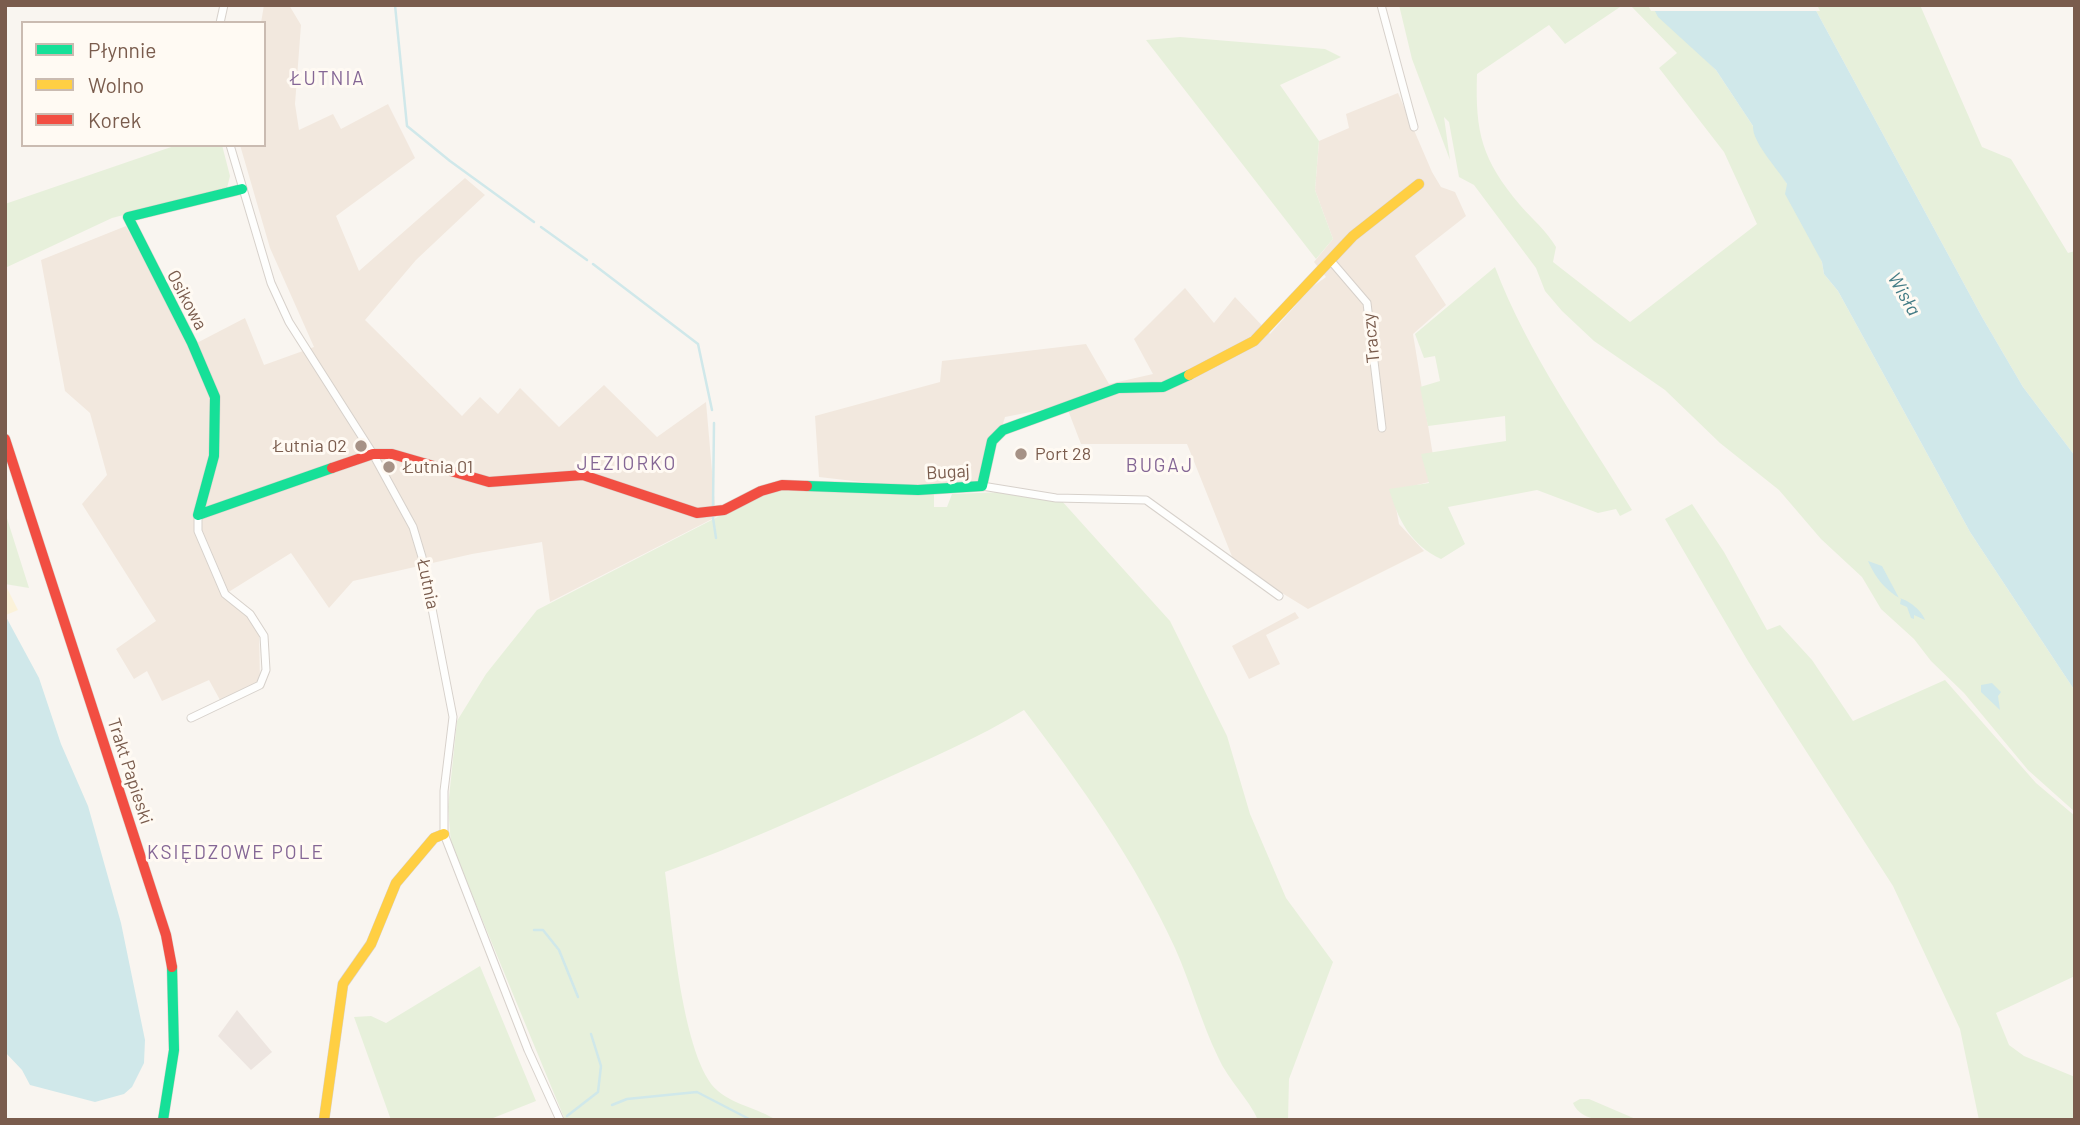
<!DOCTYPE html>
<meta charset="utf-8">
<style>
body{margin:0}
#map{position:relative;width:2080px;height:1125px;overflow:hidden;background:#f9f5f0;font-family:Barlow,sans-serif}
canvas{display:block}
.frame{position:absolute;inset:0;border:7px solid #7a5c4d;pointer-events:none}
.legend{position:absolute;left:21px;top:21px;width:245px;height:126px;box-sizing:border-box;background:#fffaf3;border:2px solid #cabbb1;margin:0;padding:9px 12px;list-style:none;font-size:21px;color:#7a5c4d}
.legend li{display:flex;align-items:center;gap:14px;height:35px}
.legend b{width:35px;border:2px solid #cabbb1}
</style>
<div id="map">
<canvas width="2080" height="1125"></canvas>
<div class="frame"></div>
<ul class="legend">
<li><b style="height:9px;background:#16e098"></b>Płynnie</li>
<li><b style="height:9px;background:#ffcf43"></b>Wolno</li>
<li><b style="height:9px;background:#f24e42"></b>Korek</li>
</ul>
</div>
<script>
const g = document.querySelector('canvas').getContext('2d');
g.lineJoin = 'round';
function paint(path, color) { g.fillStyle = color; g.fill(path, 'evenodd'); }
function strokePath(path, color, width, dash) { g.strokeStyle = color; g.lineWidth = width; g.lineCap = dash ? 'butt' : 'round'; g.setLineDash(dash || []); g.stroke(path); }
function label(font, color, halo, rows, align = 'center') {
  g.font = font + ' Barlow,sans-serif'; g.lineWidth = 6; g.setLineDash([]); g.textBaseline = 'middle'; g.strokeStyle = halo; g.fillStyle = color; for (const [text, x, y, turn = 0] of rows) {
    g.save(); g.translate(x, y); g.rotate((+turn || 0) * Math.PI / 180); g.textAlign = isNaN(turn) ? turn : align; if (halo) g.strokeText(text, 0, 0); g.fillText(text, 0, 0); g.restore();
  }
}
paint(new Path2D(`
 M264,5H289L301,25L295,104L299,130L333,114L341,129L388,104L415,158L336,216L359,271L465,178L485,195L416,260L365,320L462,416L480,397L498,414L520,388L559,427L604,385L657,437L706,402L716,517L550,602L542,542L472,554L353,581L329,608L291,553L227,593L259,630L260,681L220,700L209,680L162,701L147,671L134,679L116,649L156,621L82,504L107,475L90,413L65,391L41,260L126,226L191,346L245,318L264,365L314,347L270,248L240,145H264V23H261Z
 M1398,93L1432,172L1441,187L1455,192L1466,216L1415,256L1446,305L1413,334L1437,480L1393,491L1399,524L1424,551L1308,609L1235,564L1187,444H1081L1066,405L1005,417L983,489L932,490L819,477L815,416L940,382L942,361L1086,344L1109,384L1153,374L1134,339L1185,288L1214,323L1235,297L1270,334L1312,287L1326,277L1314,262L1333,239L1315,190L1319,141L1349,128L1346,114Z
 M1295,612L1299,618L1266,635L1280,664L1249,679L1232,646Z`), '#f2e8de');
paint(new Path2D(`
 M237,1010L272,1052L251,1070L218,1036Z`), '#ede5e0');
paint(new Path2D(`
 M1399,5H1623L1565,44L1549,25L1477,74C1475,133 1482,160 1520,205C1533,220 1546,230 1556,247L1553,262L1630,322L1757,224L1724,152L1659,68L1677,53L1630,5H1652L1716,70L1753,126L1787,184L1822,262L1824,274L1838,291L1970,532L2075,691V812L2028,770L1964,693L1931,661L1914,639L1881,609L1862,577L1821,539L1779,490L1720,443L1665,390L1594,341L1562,311L1545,291L1536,268L1474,185L1459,177L1449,122L1444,117L1450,160L1412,59Z
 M1813,5H1920L1982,147L2011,159L2068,253L2075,251V456L2023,387L1982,317Z
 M1180,37L1325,49L1341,57L1280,85L1319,141L1315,190L1333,239L1316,259L1146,40Z
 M177,145H222L230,176L227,188L112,218L5,268V204Z
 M1495,267C1528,354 1584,431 1632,510L1620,516L1616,509L1598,513L1537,490L1448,507L1465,544L1441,559C1411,545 1398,520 1389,489L1429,483L1421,454L1506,441L1505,416L1428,426L1420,387L1440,381L1435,356L1424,358L1415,334Z
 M784,487L934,494V507H947L952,494L1004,492L1061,500L1170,621L1227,736L1250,814L1286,898L1333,962L1289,1079L1288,1120H1258C1249,1099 1228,1080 1218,1057C1201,1022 1191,984 1175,948C1135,861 1081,785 1024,710C977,739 926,760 876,783C806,815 737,846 665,872C672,921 682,1061 718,1091C734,1105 758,1108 776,1120H565L451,844L448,807L457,721L486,674L537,610L766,492Z
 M1692,504L1724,552L1767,630L1780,625L1812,660L1853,721L1945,680L2036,783L2075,816V976L1996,1013L2009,1045L2024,1056L2075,1077V1120H1979L1960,1029L1893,886L1748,661L1665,519Z
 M5,512L29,588L5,584Z
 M480,966L536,1101L488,1120H391L354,1017L371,1016L386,1023Z
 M1580,1099H1589L1638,1120C1616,1120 1582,1125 1573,1103Z`), '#e7f0db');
paint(new Path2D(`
 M5,584L18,610L6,615H5Z`), '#fbf2d9');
paint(new Path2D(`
 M1652,5H1813L1982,317L2023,387L2075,456V691L1970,532L1838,291L1824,274L1822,262L1785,194L1787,184C1777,168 1752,142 1753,126L1716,70L1658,17Z
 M1868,561L1882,566L1899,598C1909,600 1922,611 1925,620L1914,615V619L1911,618L1907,607L1900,604L1901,599C1885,590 1875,577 1868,561Z
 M5,615L39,678L61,744L88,806L121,923L145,1040L144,1063L132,1087L124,1094L95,1102L30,1085L22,1070L5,1052Z
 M1992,683L2001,692L1998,696L2000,710L1981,692V685Z`), '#d0e8ea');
paint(new Path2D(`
 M1648,5H1817L1820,11H1651Z`), '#f9f5f0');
strokePath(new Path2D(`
 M395,5L407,126L450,161L534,222
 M541,227L587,260
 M593,264L698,344L712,410
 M713,506L714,423
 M713,518L716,538
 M534,930H543L559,950L578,997
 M612,1105L627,1099L697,1092L751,1120
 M567,1116L598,1092L601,1066L591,1034`), '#d0e8ea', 2.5);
const street = new Path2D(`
 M1381,5L1414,127
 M220,23L224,5
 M230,145L271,283L289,322L373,454L413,527L422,557L453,717L444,791V834L528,1050L560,1120
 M1331,261L1367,303L1382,428
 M982,486L1056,498L1146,500L1279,596
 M191,718L260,685L266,670L264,636L250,614L225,594L198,531V515`);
const fast = new Path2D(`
 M242,189L128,217L192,343L215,397L214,456L198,515L332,468
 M807,486L918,490L982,486L992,441L1003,430L1118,388L1163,387L1189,375
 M163,1120L174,1050L172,967`);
const slow = new Path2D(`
 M1189,375L1254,341L1353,236L1419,184
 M324,1120L343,984L371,944L396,883L434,838L444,834`);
const jam = new Path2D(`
 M5,439L166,935L172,967
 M332,468L373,454H392L489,482L583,475L697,513L724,510L761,491L782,485L807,486`);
strokePath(street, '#d7d1cb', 9);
strokePath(fast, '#d9d2cb', 11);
strokePath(slow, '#d9d2cb', 11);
strokePath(jam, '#d9d2cb', 11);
strokePath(street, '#fefefd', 7);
strokePath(fast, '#16e098', 10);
strokePath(slow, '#ffcf43', 10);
strokePath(jam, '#f24e42', 10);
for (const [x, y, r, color] of [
 [361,446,7,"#a69286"],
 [1021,454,7,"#a69286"],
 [389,467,7,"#a69286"]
]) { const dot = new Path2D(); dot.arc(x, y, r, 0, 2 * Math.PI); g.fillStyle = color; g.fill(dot); strokePath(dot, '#fffaf3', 2.5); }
label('18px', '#7a5c4d', '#fffaf3', [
 ["Osikowa",187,300,62],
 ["Traczy",1371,338,-96],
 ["Bugaj",948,472,-3],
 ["Łutnia",428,584,78],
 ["Trakt Papieski",130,771,72]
]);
label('18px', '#7a5c4d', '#fffaf3', [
 ["Łutnia 02",347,446,"right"],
 ["Port 28",1035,454],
 ["Łutnia 01",403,467]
], 'left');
g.letterSpacing = '2px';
label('19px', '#846695', '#fffaf3', [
 ["ŁUTNIA",328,79],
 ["JEZIORKO",627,464],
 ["BUGAJ",1160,466],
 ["KSIĘDZOWE POLE",236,853]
]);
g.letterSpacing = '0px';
label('italic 19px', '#437c86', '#fffaf3', [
 ["Wisła",1904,294,60]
]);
</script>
